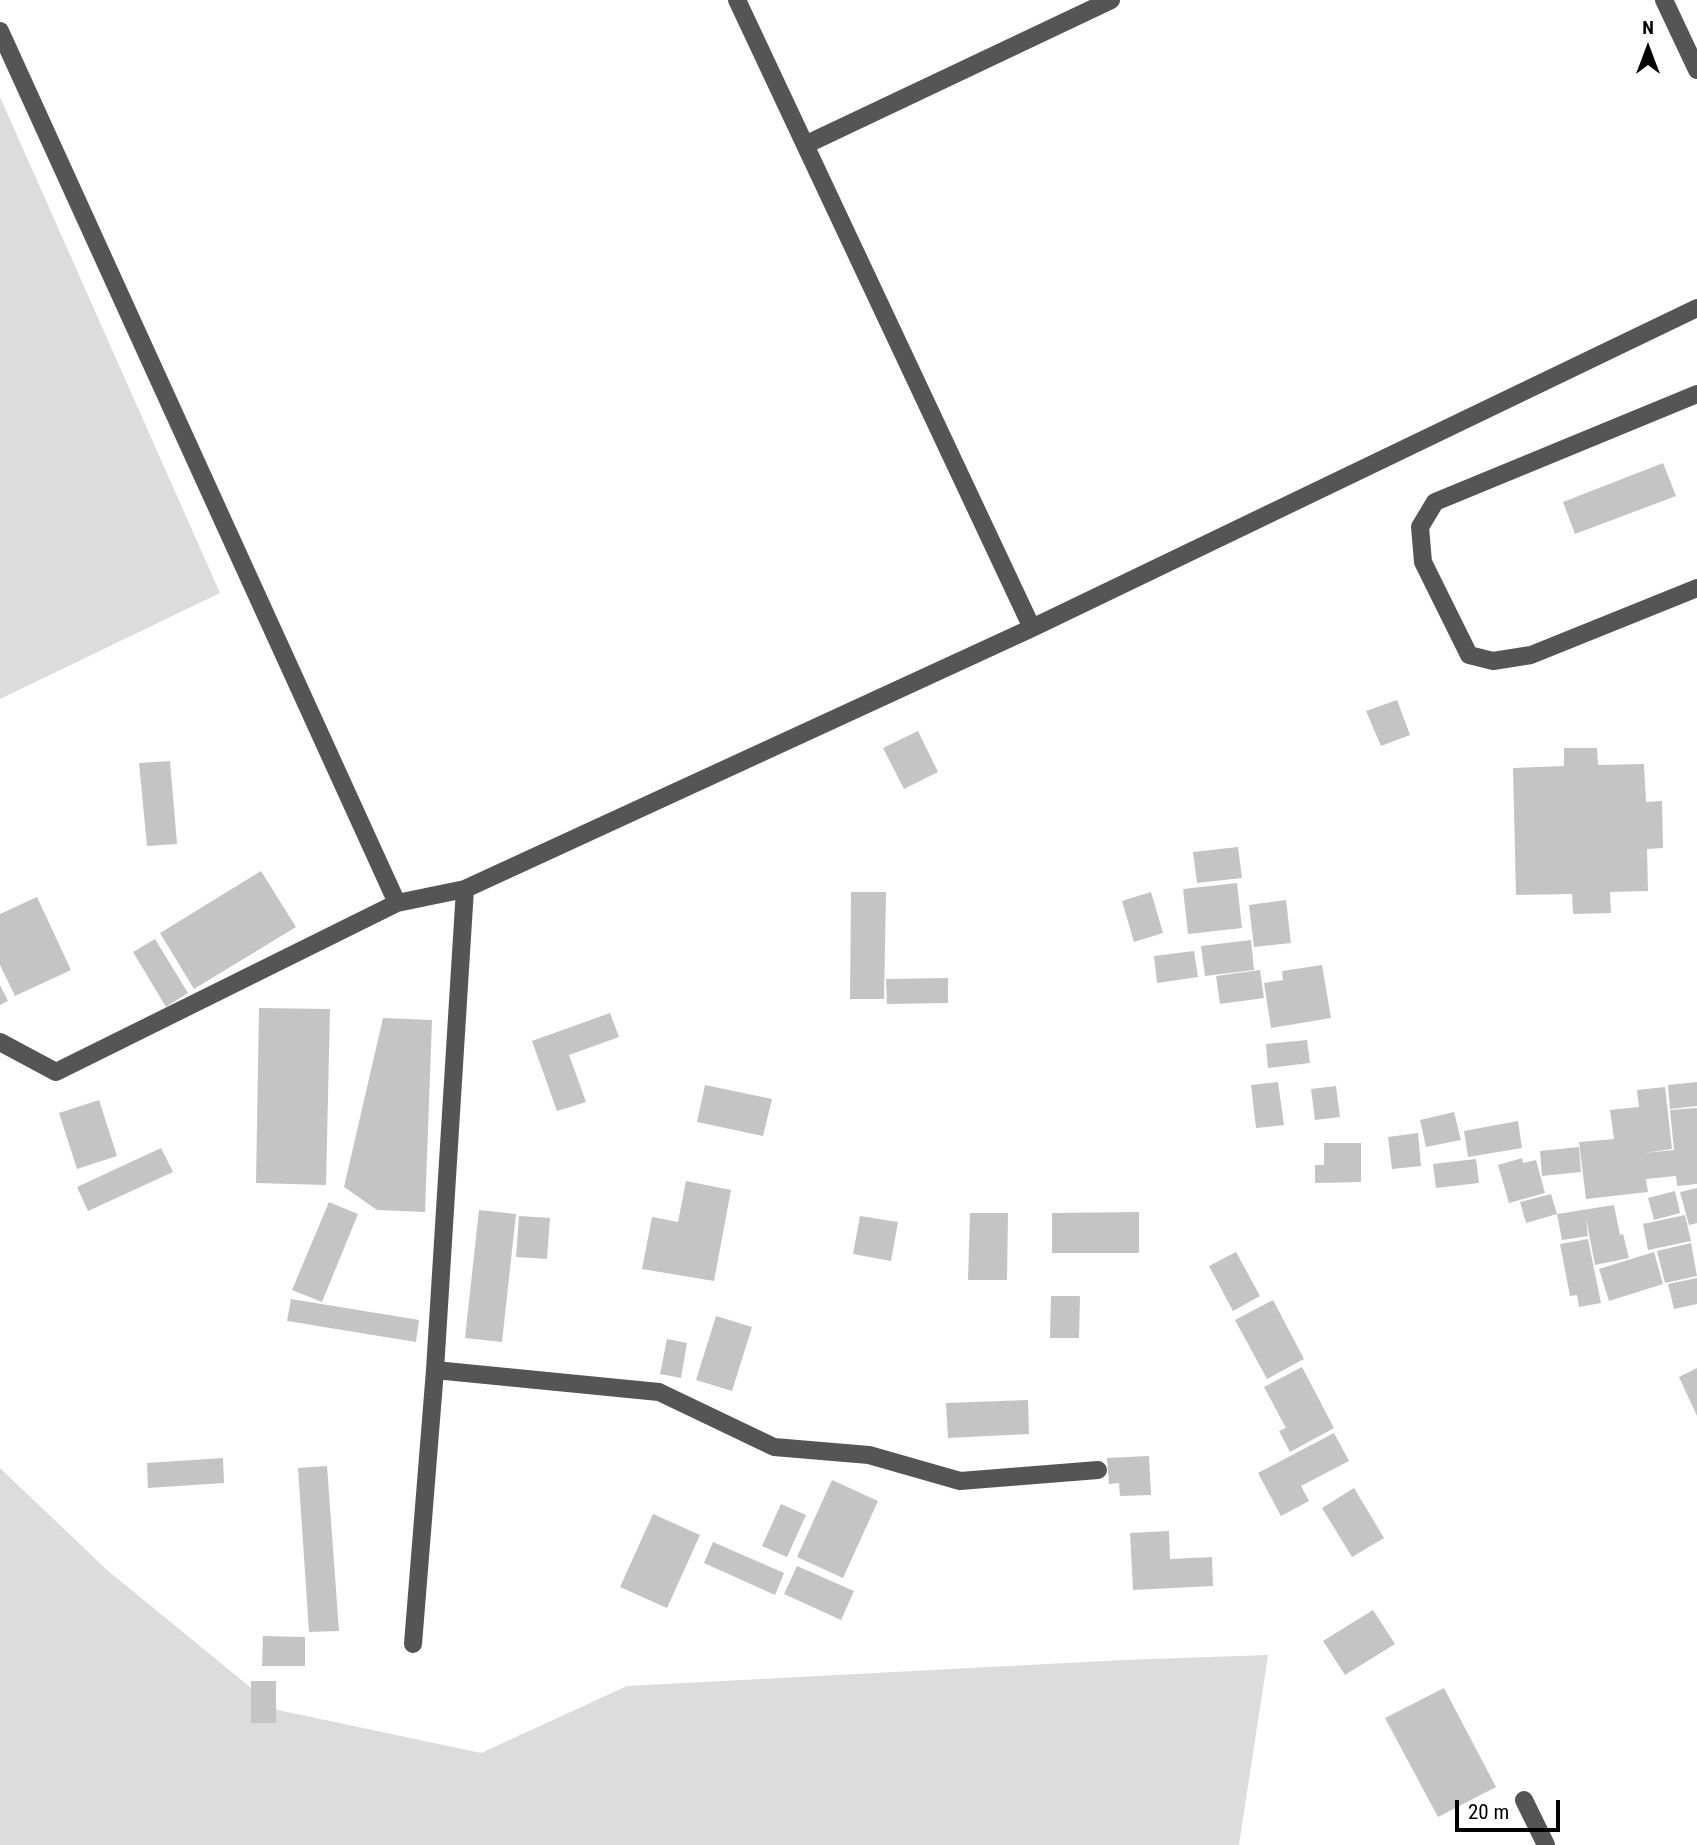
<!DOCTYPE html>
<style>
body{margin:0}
#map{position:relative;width:1697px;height:1845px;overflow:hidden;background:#fff;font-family:"Roboto Condensed",sans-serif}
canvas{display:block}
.north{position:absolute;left:1613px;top:14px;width:70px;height:70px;-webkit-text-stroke:5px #fff;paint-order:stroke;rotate:0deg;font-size:19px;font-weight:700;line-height:28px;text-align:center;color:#000}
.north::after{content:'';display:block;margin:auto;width:24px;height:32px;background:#000;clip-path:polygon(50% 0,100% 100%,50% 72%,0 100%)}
.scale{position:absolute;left:1455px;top:1800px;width:105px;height:32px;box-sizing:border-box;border:4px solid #000;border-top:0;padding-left:9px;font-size:21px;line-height:24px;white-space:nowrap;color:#000;-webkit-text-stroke:5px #fff;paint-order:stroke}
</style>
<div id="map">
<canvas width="1697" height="1845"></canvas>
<div class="north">N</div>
<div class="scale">20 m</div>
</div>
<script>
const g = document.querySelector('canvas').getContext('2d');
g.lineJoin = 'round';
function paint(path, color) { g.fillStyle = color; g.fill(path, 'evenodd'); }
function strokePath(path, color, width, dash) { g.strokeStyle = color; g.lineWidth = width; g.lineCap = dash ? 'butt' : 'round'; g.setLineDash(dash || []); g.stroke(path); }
paint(new Path2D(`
 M0,97L220,593L0,699Z
 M0,1468L107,1570L278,1710L481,1753L627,1686L1124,1660L1268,1655L1239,1845H0Z`), '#dcdcdc');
paint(new Path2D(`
 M1663,463L1676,496L1575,534L1563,502Z
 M1397,700L1410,735L1381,746L1366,711Z
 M918,731L938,772L904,789L883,748Z
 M1564,748H1597L1598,765L1644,764L1646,802L1662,801L1663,848L1647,849L1648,891L1610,892L1611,913L1573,914L1572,894L1516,895L1513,768L1564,766Z
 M170,761L177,844L147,846L139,763Z
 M1238,847L1242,878L1197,883L1193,852Z
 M261,871L296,927L194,989L160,933Z
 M1237,883L1242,928L1188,934L1183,889Z
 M851,892H886L884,999H850Z
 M1151,892L1163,933L1134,942L1122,901Z
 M37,897L71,970L15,996L0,965V914Z
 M1286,900L1291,943L1254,947L1249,905Z
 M155,939L188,993L166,1007L133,952Z
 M1251,940L1254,970L1205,976L1201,946Z
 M1194,951L1198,977L1157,983L1154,956Z
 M1322,965L1331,1018L1271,1028L1264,983L1283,980L1282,971Z
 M1260,970L1264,998L1220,1004L1216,976Z
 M948,978V1003L887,1004L886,979Z
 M0,985L8,1001L0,1005Z
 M259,1008L330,1009L326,1185L256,1183Z
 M610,1013L619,1037L569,1055L586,1102L557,1111L532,1041Z
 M383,1018L432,1020L425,1212L377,1210L344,1187Z
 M1307,1040L1310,1063L1268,1068L1266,1044Z
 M1278,1082L1284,1125L1256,1128L1251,1085Z
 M1697,1082V1106L1670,1109L1668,1085Z
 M705,1085L772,1099L763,1136L697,1122Z
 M1336,1086L1340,1117L1315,1120L1311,1089Z
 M1665,1087L1672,1149L1644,1153L1674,1150L1670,1110L1697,1108V1184L1677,1186L1676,1176L1646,1179L1648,1192L1586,1199L1579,1142L1614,1139L1610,1110L1639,1107L1637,1090Z
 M99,1100L117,1156L77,1169L59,1113Z
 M1454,1112L1461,1140L1426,1147L1420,1120Z
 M1518,1121L1522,1148L1468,1157L1464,1131Z
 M1418,1133L1421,1166L1392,1169L1388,1137Z
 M1324,1143H1361V1182L1315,1183V1165H1324Z
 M1579,1147L1581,1172L1542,1176L1540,1151Z
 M161,1148L173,1172L88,1211L77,1187Z
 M1522,1158L1523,1163L1536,1160L1545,1193L1509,1203L1498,1165Z
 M1476,1159L1479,1183L1436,1188L1433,1164Z
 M686,1181L731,1190L714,1281L642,1269L652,1217L678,1222Z
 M1697,1188V1223L1689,1225L1680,1192Z
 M1675,1191L1680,1213L1654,1220L1648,1198Z
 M1551,1194L1557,1214L1526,1223L1520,1202Z
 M329,1202L358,1214L322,1302L292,1290Z
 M1614,1205L1620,1235L1623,1234L1629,1258L1595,1265L1586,1218L1588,1236L1562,1240L1557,1214Z
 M479,1210L516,1214L502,1342L465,1338Z
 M1139,1212V1253H1052V1213Z
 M970,1213H1008L1007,1280H968Z
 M1685,1215L1691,1241L1648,1250L1643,1224Z
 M519,1216L550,1218L547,1259L516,1257Z
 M860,1216L898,1222L891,1261L853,1254Z
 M1588,1239L1601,1303L1579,1307L1577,1295L1570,1296L1560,1244Z
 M1691,1243L1697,1276L1665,1283L1657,1251Z
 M1236,1252L1260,1296L1233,1311L1209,1266Z
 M1654,1252L1663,1284L1609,1301L1599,1269Z
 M1697,1278V1304L1674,1309L1668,1284Z
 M1051,1296H1080L1079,1338H1050Z
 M291,1299L419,1320L416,1342L287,1321Z
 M1273,1300L1304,1359L1267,1379L1235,1320Z
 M716,1316L752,1327L732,1391L696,1380Z
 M667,1339L687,1343L681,1378L660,1374Z
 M1302,1367L1334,1428L1290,1452L1279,1431L1286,1428L1264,1387Z
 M1697,1368V1416L1679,1377Z
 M1028,1400L1029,1434L948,1438L946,1403Z
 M1334,1433L1349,1461L1301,1486L1309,1501L1281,1516L1258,1473Z
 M1149,1456L1151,1495L1120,1496L1119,1483L1109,1484L1107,1458Z
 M223,1458L224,1483L148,1488L147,1463Z
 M327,1466L339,1631L309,1632L298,1468Z
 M832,1480L878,1501L843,1578L797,1557Z
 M1354,1488L1384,1538L1352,1557L1322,1508Z
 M781,1504L806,1515L787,1557L762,1546Z
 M653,1514L700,1535L667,1608L620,1587Z
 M1169,1531L1170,1559L1212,1557L1213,1586L1133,1590L1130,1533Z
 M713,1542L784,1573L775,1595L704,1563Z
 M797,1566L854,1591L841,1620L784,1594Z
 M1373,1610L1395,1644L1345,1675L1323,1641Z
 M263,1636L305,1637V1666H262Z
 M251,1681H276V1723H251Z
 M1444,1688L1496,1787L1438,1817L1385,1718Z`), '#c4c4c4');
strokePath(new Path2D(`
 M737,0L1032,628
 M1664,0L1697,70
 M0,31L397,903
 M805,145L1111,0
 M1697,394L1435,502L1420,527L1423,562L1469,655L1493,661L1531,655L1697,588
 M0,1042L56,1072L397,903L465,889
 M435,1370L659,1392L774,1447L869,1455L960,1481L1098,1470
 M413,1644L435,1370L465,889L1032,628L1697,308
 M1524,1800L1546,1845`), '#555', 18);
</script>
